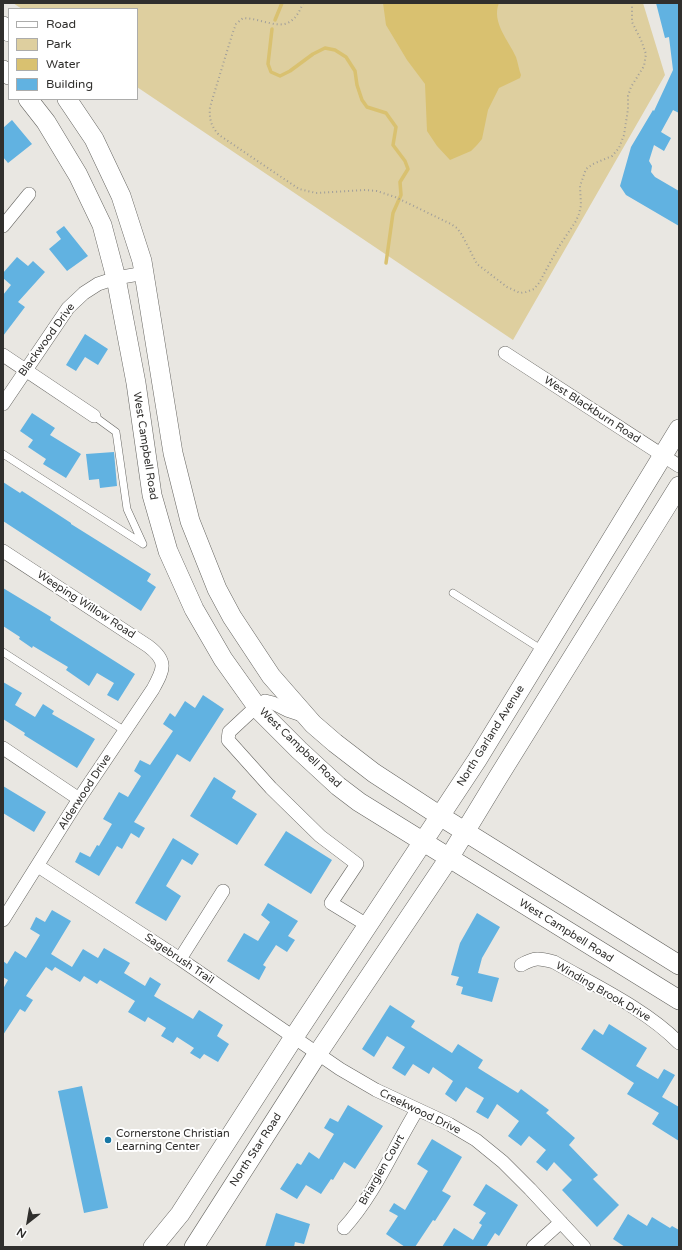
<!DOCTYPE html>
<style>
body{margin:0}
#map{position:relative;width:682px;height:1250px;overflow:hidden;background:#e9e7e2;font-family:"Varela Round",sans-serif}
canvas{display:block}
.frame{position:absolute;inset:0;border:4px solid #302f2d;pointer-events:none}
.legend{position:absolute;left:8px;top:8px;width:130px;height:92px;box-sizing:border-box;background:#fff;border:1px solid #acacab;margin:0;padding:5px 7px;list-style:none;font-size:12px;color:#302f2d}
.legend li{display:flex;align-items:center;gap:8px;height:20px}
.legend b{width:20px;border:1px solid #acacab}
.north{position:absolute;left:8px;top:1202px;width:40px;height:40px;-webkit-text-stroke:3px #fff;paint-order:stroke;rotate:211deg;font-size:11px;font-weight:700;line-height:16px;text-align:center;color:#302f2d}
.north::after{content:'';display:block;margin:auto;width:14px;height:18px;background:#302f2d;clip-path:polygon(50% 0,100% 100%,50% 72%,0 100%)}
</style>
<div id="map">
<canvas width="682" height="1250"></canvas>
<div class="frame"></div>
<ul class="legend">
<li><b style="height:5px;background:#fff"></b>Road</li>
<li><b style="height:11px;background:#decf9f"></b>Park</li>
<li><b style="height:11px;background:#d9c170"></b>Water</li>
<li><b style="height:11px;background:#61b2e1"></b>Building</li>
</ul>
<div class="north">N</div>
</div>
<script>
const g = document.querySelector('canvas').getContext('2d');
g.lineJoin = 'round';
function paint(path, color) { g.fillStyle = color; g.fill(path, 'evenodd'); }
function strokePath(path, color, width, dash) { g.strokeStyle = color; g.lineWidth = width; g.lineCap = dash ? 'butt' : 'round'; g.setLineDash(dash || []); g.stroke(path); }
function label(font, color, halo, rows, align = 'center') {
  g.font = font + ' "Varela Round",sans-serif'; g.lineWidth = 4; g.setLineDash([]); g.textBaseline = 'middle'; g.strokeStyle = halo; g.fillStyle = color; for (const [text, x, y, turn = 0] of rows) {
    g.save(); g.translate(x, y); g.rotate((+turn || 0) * Math.PI / 180); g.textAlign = isNaN(turn) ? turn : align; if (halo) g.strokeText(text, 0, 0); g.fillText(text, 0, 0); g.restore();
  }
}
paint(new Path2D(`
 M13,3H643L665,75L513,340L137,87V9H22Z`), '#decf9f');
paint(new Path2D(`
 M383,3H499C491,22 509,41 516,57C518,63 519,70 521,75L520,78L499,88L488,110L482,139L477,145L471,151L450,160L437,146L427,131L425,84L407,60L386,25Z`), '#d9c170');
strokePath(new Path2D(`
 M275,20L282,3
 M272,29L268,64L271,72L280,76L290,71L313,54L325,48L335,50L346,57L355,71L357,85L362,100L367,107L386,113L396,127L393,145L405,161L408,169L400,182L401,195L393,213L386,263`), '#d9c170', 3.5);
paint(new Path2D(`
 M656,3H679V113L673,110L661,132L671,138L664,151L654,145L649,161L652,166L651,172L655,177L679,191V226L626,195L620,186L631,147L653,110L654,111L673,70L669,37L665,38Z
 M12,120L32,144L8,163L3,157V128Z
 M64,226L88,256L67,271L49,249L61,239L56,232Z
 M17,257L28,266L33,261L45,272L18,302L25,307L3,336V295L11,285L3,278V273Z
 M85,334L108,349L98,365L85,357L76,371L66,365Z
 M32,413L55,428L50,435L81,454L66,478L43,464L46,459L28,447L33,440L20,431Z
 M114,452L117,486L100,488L99,479L89,480L86,454Z
 M3,482L20,493L22,491L71,523V524L151,574L147,581L156,587L141,611L3,521Z
 M3,588L51,617L50,620L135,674L118,701L107,695L114,683L97,673L89,686L66,670L68,667L33,646L32,648L19,639L20,637L3,626Z
 M3,682L22,693L15,705L35,717L43,704L54,711L52,714L95,739L77,768L24,735L25,733L3,719Z
 M203,695L224,709L190,762L177,754L134,822L145,828L139,838L131,833L122,849L117,846L99,876L75,862L80,852L90,857L97,845L99,846L112,824L103,819L119,792L128,797L141,776L134,771L140,760L150,765L173,731L163,724L170,713L175,717L185,701L195,708Z
 M214,777L236,791L232,798L257,814L237,845L190,816Z
 M3,786L46,812L34,832L3,813Z
 M286,831L332,860L311,894L264,865Z
 M173,838L199,854L192,865L182,859L166,886L181,896L166,921L135,903Z
 M268,903L298,921L288,936L295,940L287,952L276,945L263,965L266,967L259,980L227,961L244,933L258,941L270,922L261,915Z
 M52,910L71,921L51,954L72,967L83,949L98,958L104,948L130,963L124,973L145,986L150,977L161,984L154,996L193,1019L199,1010L223,1025L217,1036L229,1044L218,1062L204,1054L200,1059L190,1053L194,1048L177,1037L173,1043L161,1036L166,1028L148,1017L145,1022L128,1012L135,1001L100,980L97,984L84,976L80,982L55,967L52,971L46,967L26,996L33,1000L25,1012L20,1009L3,1035V989L8,980L3,977V961L7,964L15,951L26,958L40,935L30,929L36,917L45,922Z
 M477,913L500,927L482,958L478,973L499,978L492,1002L461,994L463,987L456,985L459,977L451,975L460,943Z
 M390,1005L415,1021L411,1027L452,1053L458,1044L483,1060L478,1068L518,1093L521,1089L549,1110L546,1113L575,1138L569,1145L598,1175L593,1179L619,1205L597,1227L562,1190L572,1180L554,1162L547,1171L536,1162L546,1150L529,1136L521,1146L508,1136L519,1121L497,1104L488,1119L476,1112L484,1098L466,1087L456,1102L445,1094L453,1081L433,1067L429,1074L413,1064L405,1076L392,1068L405,1047L387,1036L374,1057L362,1049Z
 M609,1024L647,1048L636,1066L658,1079L664,1069L675,1075L662,1097L679,1107V1141L652,1124L659,1113L627,1094L634,1083L581,1049L594,1029L603,1035Z
 M82,1086L108,1208L84,1213L58,1091Z
 M348,1105L383,1126L355,1169L344,1162L333,1180L331,1179L321,1194L306,1185L297,1199L280,1189L297,1163L301,1165L309,1152L319,1159L334,1134L324,1128L330,1118L338,1122Z
 M432,1139L462,1157L442,1191L451,1196L435,1221L433,1220L415,1247H405L386,1234L398,1216L389,1211L394,1203L405,1210L428,1171L417,1164Z
 M486,1184L518,1205L499,1236L495,1233L486,1247H442L454,1228L473,1240L482,1225L479,1223L486,1213L473,1205Z
 M276,1213L310,1224L304,1244L295,1242L294,1247H265Z
 M628,1214L647,1226L652,1217L670,1228L672,1226L679,1230V1247H625L613,1239Z`), '#61b2e1');
const service = new Path2D(`
 M94,416L116,432L127,509L143,544
 M3,454L143,544
 M453,593L544,651
 M3,652L125,731`);
const minor = new Path2D(`
 M3,226L29,194
 M505,353L679,466
 M3,355L94,416
 M3,404L68,308L84,293L98,284L116,278L145,273
 M3,551L148,646C168,661 164,669 153,689L79,799L3,920
 M305,716L287,710L273,703L265,701L257,706L229,732L228,740L271,788L320,836L357,864L331,903L367,925
 M3,748L79,799
 M38,866L180,959L340,1069L376,1090L449,1124L476,1140L503,1162L530,1189L584,1247
 M180,959L223,891
 M521,965C535,957 539,958 554,962C594,985 647,1010 679,1043
 M344,1228C375,1194 393,1149 417,1110
 M533,1247L561,1222`);
const secondary = new Path2D(`
 M3,26L9,32
 M3,70L9,75
 M28,99L46,122L78,175L102,225L116,278L136,383L152,495L168,551L194,609L223,659L260,711L299,750L338,786L359,802L679,1000
 M67,99L94,139L121,196L142,261L173,453L190,521L217,589L232,617L271,676L313,724L335,743L374,773L440,816L679,965
 M153,1247L180,1214L294,1037L477,760L679,429
 M194,1247L318,1053L449,858L497,779L679,486`);
strokePath(service, '#666561', 8);
strokePath(minor, '#666561', 14);
strokePath(secondary, '#666561', 20);
strokePath(new Path2D(`
 M303,3C289,39 270,19 243,18L236,24L232,35L210,107C209,119 211,126 219,135L299,189L316,193L366,190L377,191L395,197L451,224L457,228L462,235L477,264L507,287L520,293L526,292L534,289L539,283L558,248L576,221L579,214L581,205L580,186L586,169L593,164L612,156L619,148L624,135L628,109V96L631,87L644,66L646,54L641,40L632,22V3`), '#a09e9a', 2, [1, 3]);
strokePath(service, '#fff', 7);
strokePath(minor, '#fff', 13);
strokePath(secondary, '#fff', 19);
for (const [x, y, r, color] of [
 [108,1140,4,"#1877a4"]
]) { const dot = new Path2D(); dot.arc(x, y, r, 0, 2 * Math.PI); g.fillStyle = color; g.fill(dot); strokePath(dot, '#fff', 1.5); }
label('11px', '#302f2d', '#fff', [
 ["Blackwood Drive",47,340,-54],
 ["West Blackburn Road",592,410,33],
 ["West Campbell Road",145,446,81],
 ["Weeping Willow Road",86,605,33],
 ["North Garland Avenue",491,736,-58],
 ["West Campbell Road",300,748,44],
 ["Alderwood Drive",85,792,-57],
 ["West Campbell Road",566,931,32],
 ["Sagebrush Trail",179,959,34],
 ["Winding Brook Drive",603,992,30],
 ["Creekwood Drive",420,1112,26],
 ["North Star Road",256,1150,-57],
 ["Briarglen Court",382,1170,-60]
]);
label('11px', '#302f2d', '#fff', [
 ["Cornerstone Christian",116,1134],
 ["Learning Center",116,1147]
], 'left');
</script>
